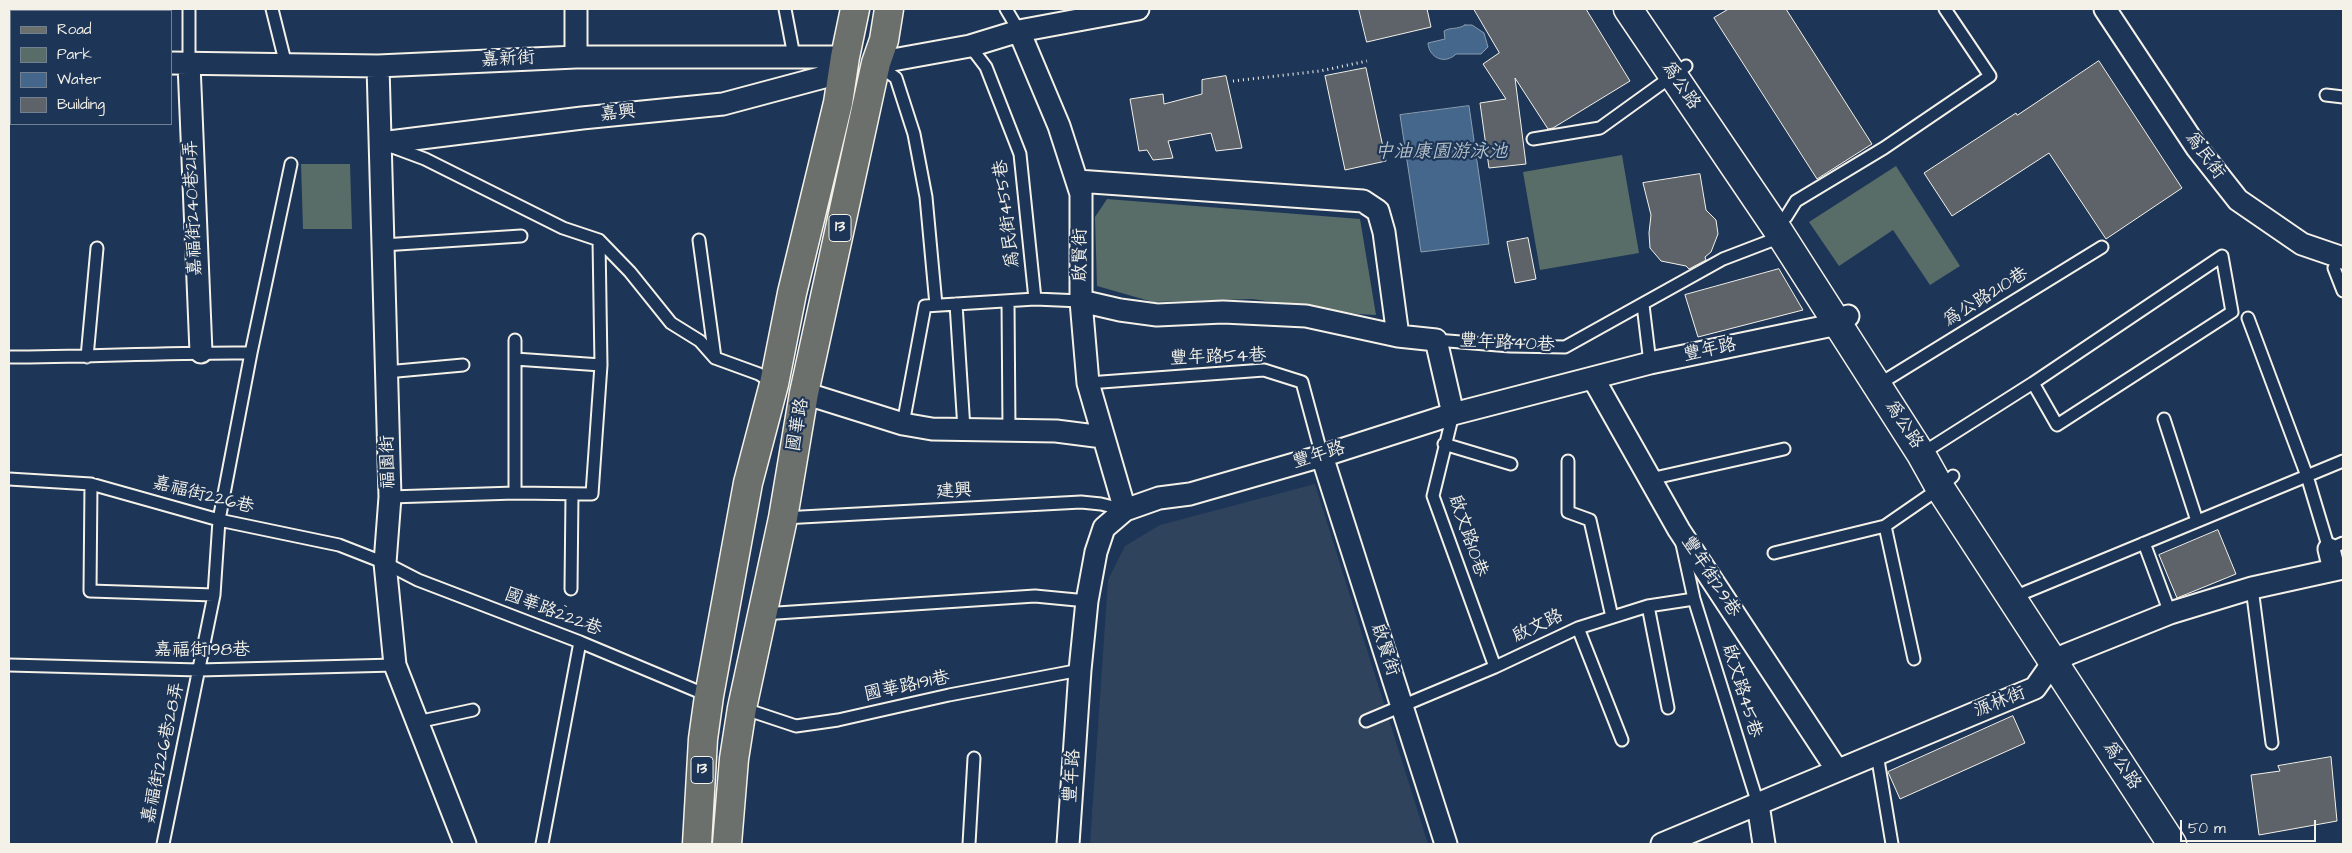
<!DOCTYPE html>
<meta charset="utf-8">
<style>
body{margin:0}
#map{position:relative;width:2352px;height:853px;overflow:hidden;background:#1d3557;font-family:"Architects Daughter",sans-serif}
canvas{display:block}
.frame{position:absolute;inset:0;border:10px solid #f4f1e8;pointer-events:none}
.legend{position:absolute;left:10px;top:10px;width:162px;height:115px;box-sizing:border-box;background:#1d3557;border:1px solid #738091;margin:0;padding:6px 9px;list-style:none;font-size:15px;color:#f4f1e8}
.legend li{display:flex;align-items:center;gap:10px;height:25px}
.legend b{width:25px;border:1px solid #738091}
.scale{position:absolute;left:2180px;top:820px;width:136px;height:22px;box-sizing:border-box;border:2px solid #f4f1e8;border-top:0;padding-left:6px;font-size:15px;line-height:18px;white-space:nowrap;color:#f4f1e8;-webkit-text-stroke:4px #1d3557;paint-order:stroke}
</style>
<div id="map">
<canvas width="2352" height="853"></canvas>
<div class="frame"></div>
<ul class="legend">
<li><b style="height:6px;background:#6b706d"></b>Road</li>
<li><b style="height:14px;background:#586c68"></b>Park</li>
<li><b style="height:14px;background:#44678b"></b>Water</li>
<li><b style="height:14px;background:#5d6368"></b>Building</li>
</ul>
<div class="scale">50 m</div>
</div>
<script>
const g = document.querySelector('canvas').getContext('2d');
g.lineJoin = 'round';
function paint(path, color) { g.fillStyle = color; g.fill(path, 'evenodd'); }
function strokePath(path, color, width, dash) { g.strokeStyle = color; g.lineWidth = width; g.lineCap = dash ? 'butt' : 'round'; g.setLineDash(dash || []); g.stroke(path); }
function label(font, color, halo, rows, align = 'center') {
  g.font = font + ' "Architects Daughter","LXGW WenKai TC",sans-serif'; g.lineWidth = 4.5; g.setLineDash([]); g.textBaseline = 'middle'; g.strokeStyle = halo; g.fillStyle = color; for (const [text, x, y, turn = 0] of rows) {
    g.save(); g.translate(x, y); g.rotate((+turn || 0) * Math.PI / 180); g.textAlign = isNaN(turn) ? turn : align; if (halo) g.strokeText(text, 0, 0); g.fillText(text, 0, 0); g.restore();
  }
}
paint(new Path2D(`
 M1315,484L1428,844H1090L1108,580L1125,546L1160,525Z`), '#30435c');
paint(new Path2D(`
 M1622,155L1639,253L1540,270L1523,172Z
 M301,164H350L352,229H303Z
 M1896,166L1960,266L1930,285L1893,230L1839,266L1809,222Z
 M1107,199L1360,219L1376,315L1358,314L1252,299L1153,302L1097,286L1095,217Z`), '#586c68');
const water = new Path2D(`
 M1465,25H1472L1484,33L1488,47L1481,54H1456C1445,65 1429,58 1428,43L1445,39L1444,31C1450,27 1457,30 1465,25Z
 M1469,106L1489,244L1421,252L1400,115Z`);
paint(water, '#44678b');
strokePath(water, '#8a9eb0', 1);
const building = new Path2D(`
 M1359,9H1427L1431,27L1367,42Z
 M1474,9H1586L1630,81L1553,128L1548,129L1515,78L1526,164L1489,168L1480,103L1506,99L1483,64L1499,53Z
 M1729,9H1786L1872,144L1817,179L1714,18Z
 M2099,61L2182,188L2106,239L2049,153L1952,216L1924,173L2016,113L2017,115Z
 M1366,68L1386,161L1345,170L1325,76Z
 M1226,76L1242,148L1216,151L1211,133L1168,141L1173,158L1153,160L1147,150L1139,151L1130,99L1163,94L1164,104L1202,94V80Z
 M1700,174L1706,210L1716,220L1718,234L1711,252L1705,257L1706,260L1689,269L1686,266L1661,261L1650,248L1649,233L1651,215L1643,183Z
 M1528,238L1536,279L1515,283L1507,242Z
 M1779,269L1803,310L1698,337L1685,295Z
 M2218,530L2236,574L2177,598L2159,555Z
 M2013,716L2025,743L1900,799L1888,772Z
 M2331,757L2337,821L2259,835L2251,775L2280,771L2278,766Z`);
paint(building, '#5d6368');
strokePath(building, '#f4f1e8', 1);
const lane = new Path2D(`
 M189,9V64
 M272,9L286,65
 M785,9L794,56
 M1006,9L1019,31
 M970,46L986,67L1020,154L1035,299
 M877,64L896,78L914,134L926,197L936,305
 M2326,95L2343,97
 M1533,139L1600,128L1686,66
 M390,146L425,159L563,228L599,240L630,272L671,323L700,341L715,358L759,374L774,384
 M1786,217L1796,201L1884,148L1990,76L1945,9
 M699,240L715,358
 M383,245L521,236
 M2334,268L2343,291
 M1008,301L1009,430
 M956,304L964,429
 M1643,305L1650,363
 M2248,318L2307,476L2329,549L2343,543
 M515,340V493
 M1436,340L1510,346L1565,347L1723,259L1770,241L1777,230
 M9,357C89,357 170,352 251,353
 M87,357L97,248
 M515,359L601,365
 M386,372L463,365
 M1889,378L2102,247
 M1088,383L1264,370L1302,382L1322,456
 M1453,414L1433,496L1495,667
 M2164,419L2197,521
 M903,424L925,306L1035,299L1081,301
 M1444,444L1511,464
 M1921,454L2033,383L2222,256L2232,312L2057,425L2033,383
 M1568,461V512L1590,520L1612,617
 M9,479L91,484L219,520L339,545L385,563L418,580L580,642L709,696
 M1650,479L1784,449
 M91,484L90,591L214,595
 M390,497L515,493L592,494L601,365L599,240
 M783,518L1081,502L1101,504L1125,510
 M1885,526L1914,659
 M2144,543L2170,613
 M1682,544L1694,599L1758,804
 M1774,553L1885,526L1940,488L1953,476
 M2252,588L2272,743
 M571,589L572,494
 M2014,600L2026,592L2343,461
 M1648,606L1668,708
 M762,614L1035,596L1087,601
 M1578,628L1622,740
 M9,665L199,670L395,665
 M742,708L796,726L838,720L949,695L1080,670
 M1366,721L1495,667L1578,628L1648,606L1694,599
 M417,722L473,710
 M1877,754L1892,844
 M163,844L214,595L219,520L251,353L291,164
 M542,844L580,642
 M969,844L974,758`);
const street = new Path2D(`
 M2105,9L2197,148L2238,200L2302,244L2343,258
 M1019,31L1059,126L1081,194V301L1088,383L1125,510
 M9,43H11
 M576,57V9
 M171,63L378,66L576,57H845
 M876,63L970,46L1019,31L1138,9
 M189,64L201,352
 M378,66L390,497L385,563L395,665L465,844
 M381,143L582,118L723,104L824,77L845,57
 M1077,181L1363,201L1378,211L1384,232L1398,336
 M1081,301L1120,310L1157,315L1223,312L1306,316L1398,336L1436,340L1453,414
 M1593,378L1679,530L1837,770
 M804,393L903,424L932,429L1056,431L1103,437
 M1322,456L1446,844
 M2329,549L2334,570
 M1758,804L1764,844
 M1068,844L1080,670L1087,601L1096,552L1104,528L1125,510L1159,498L1190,494L1322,456L1453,414L1650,363L1838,324L1848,316
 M1662,844L2035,688L2054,661L2068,654L2170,613L2252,588L2343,568`);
const secondary = new Path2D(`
 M1628,9L1777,229L1921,454L1940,488L2172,844`);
const primary = new Path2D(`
 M697,844L703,739L709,696L748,483L774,384L792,293L838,103L845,57L855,9
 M727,844L734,759L742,708L783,518L804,393L876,63L884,40L889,9`);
strokePath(lane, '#f4f1e8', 15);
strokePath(street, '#f4f1e8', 25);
strokePath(secondary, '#f4f1e8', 31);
strokePath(primary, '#f4f1e8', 31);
strokePath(new Path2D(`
 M1233,81L1320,71L1367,61
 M559,620L567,603`), '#f4f1e8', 3, [1, 4]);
strokePath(lane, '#1d3557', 11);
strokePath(street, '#1d3557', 21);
strokePath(secondary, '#1d3557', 28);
strokePath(primary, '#6b706d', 28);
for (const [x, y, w] of [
 [840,228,22],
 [702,770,22]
]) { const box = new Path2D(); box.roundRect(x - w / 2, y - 13.5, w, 27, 4); g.fillStyle = '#1d3557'; g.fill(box); strokePath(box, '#f4f1e8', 1); }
label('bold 16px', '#f4f1e8', null, [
 ["13",840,228],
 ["13",702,770]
]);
label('18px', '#f4f1e8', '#1d3557', [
 ["嘉新街",508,60,-3],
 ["為公路",1680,86,56],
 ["嘉興",618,114,-6],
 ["為民街",2204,156,54],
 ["嘉福街240巷21弄",194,208,-92],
 ["為民街455巷",1008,214,-97],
 ["啟賢街",1081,255,-90],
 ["為公路210巷",1986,298,-32],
 ["豐年路40巷",1507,344,3],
 ["豐年路",1710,351,-12],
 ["豐年路54巷",1218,358,-2],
 ["國華路",799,425,-80],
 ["為公路",1903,425,57],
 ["豐年路",1319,456,-17],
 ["福園街",389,462,-91],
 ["建興",954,492,-3],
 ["嘉福街226巷",203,496,14],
 ["啟文路10巷",1467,536,71],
 ["豐年街29巷",1710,577,57],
 ["國華路222巷",553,613,21],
 ["啟文路",1538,627,-25],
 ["啟賢街",1384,650,72],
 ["嘉福街198巷",202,651],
 ["國華路191巷",907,687,-12],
 ["啟文路45巷",1741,691,73],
 ["源林街",2000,703,-22],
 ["嘉福街226巷28弄",164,753,-78],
 ["為公路",2121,766,57],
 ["豐年路",1073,776,-86]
]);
label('italic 19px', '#b6c1c7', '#1d3557', [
 ["中油康園游泳池",1441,153]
]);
</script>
